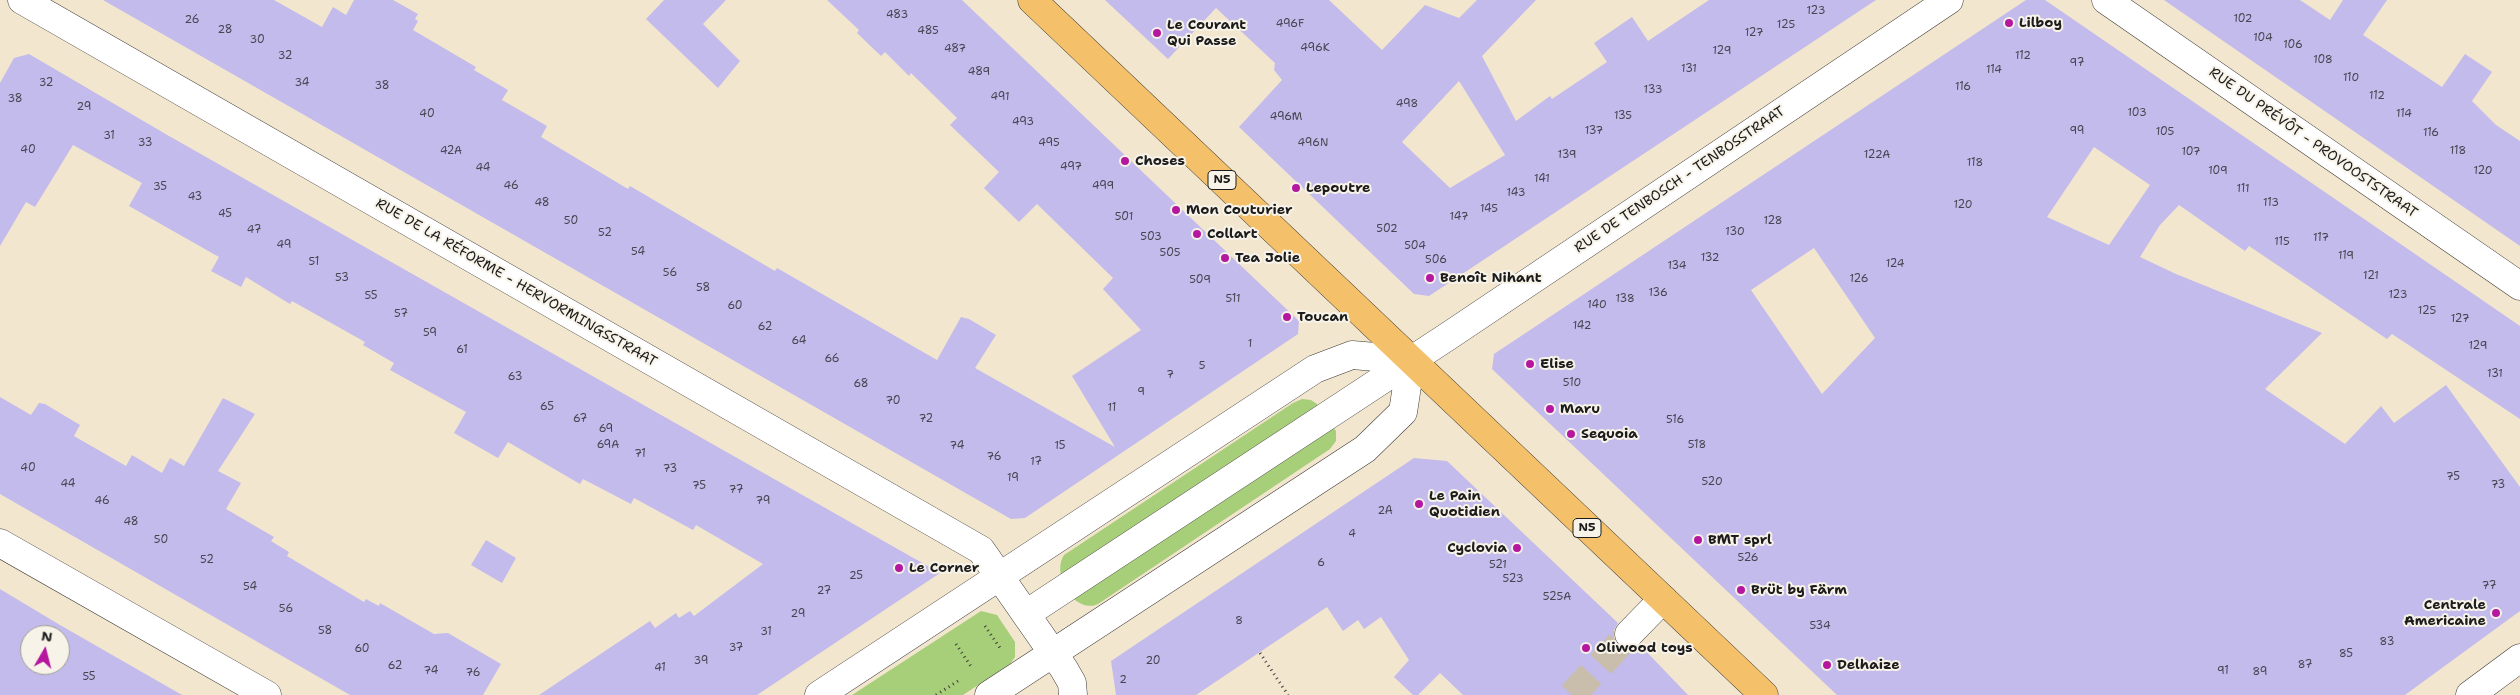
<!DOCTYPE html>
<meta charset="utf-8">
<style>
body{margin:0}
#map{position:relative;width:2520px;height:695px;overflow:hidden;background:#f3e6cf;font-family:"Shantell Sans",sans-serif}
canvas{display:block}
.north{position:absolute;left:20px;top:625px;width:50px;height:50px;box-sizing:border-box;background:#f7f3e8;border:1px solid #9f9d96;border-radius:50%;rotate:8deg;font-size:14px;font-weight:700;line-height:20px;text-align:center;color:#1c1c1c}
.north::after{content:'';display:block;margin:auto;width:18px;height:22px;background:#b5179e;clip-path:polygon(50% 0,100% 100%,50% 72%,0 100%)}
</style>
<div id="map">
<canvas width="2520" height="695"></canvas>
<div class="north">N</div>
</div>
<script>
const g = document.querySelector('canvas').getContext('2d');
g.lineJoin = 'round';
function paint(path, color) { g.fillStyle = color; g.fill(path, 'evenodd'); }
function strokePath(path, color, width, dash) { g.strokeStyle = color; g.lineWidth = width; g.lineCap = dash ? 'butt' : 'round'; g.setLineDash(dash || []); g.stroke(path); }
function label(font, color, halo, rows, align = 'center') {
  g.font = font + ' "Shantell Sans",sans-serif'; g.lineWidth = 4; g.setLineDash([]); g.textBaseline = 'middle'; g.strokeStyle = halo; g.fillStyle = color; for (const [text, x, y, turn = 0] of rows) {
    g.save(); g.translate(x, y); g.rotate((+turn || 0) * Math.PI / 180); g.textAlign = isNaN(turn) ? turn : align; if (halo) g.strokeText(text, 0, 0); g.fillText(text, 0, 0); g.restore();
  }
}
paint(new Path2D(`
 M1302,399L1311,400L1317,404L1336,431V441L1330,449L1098,604C1074,615 1051,574 1064,555L1293,403Z
 M981,611L997,615L1015,642V657L1010,664L963,695H852Z`), '#a7ce79');
paint(new Path2D(`
 M103,0H274L322,27L333,7L346,15L354,0H393L418,14L415,19L418,21L413,30L476,67L474,70L508,90L502,100L547,126L541,137L628,189L630,186L775,271L777,268L937,360L961,317L969,319L996,335L975,368L1115,447L1072,376L1141,330L1103,289L1113,278L1037,204L1019,222L984,188L999,172L950,125L957,118L911,73L909,76L885,52L881,56L857,33L859,30L827,0H962L1299,321L1298,334L1025,518L1011,519Z
 M664,0H726L703,24L740,61L718,88L646,19Z
 M1105,0H1329L1382,50L1425,5L1459,18L1477,0H1536L1482,56L1516,121L1550,96L1552,99L1607,62L1594,43L1632,17L1648,41L1709,0H1876L1429,296L1414,294L1239,127L1282,80L1274,70L1275,63L1216,8L1168,59ZM1459,81L1505,155L1450,188L1402,142Z
 M2026,0H2045L2520,326V419L2392,334L2387,339L2249,246L2245,251L2179,205L2160,225L2140,257L2176,274L2322,333L2265,389L2345,444L2381,406L2394,423L2446,385L2520,487V611L2405,695H1837L1492,369L1494,354ZM2094,147L2150,185L2109,245L2047,217ZM1814,248L1875,338L1822,394L1751,290Z
 M2164,0H2300L2330,20L2343,0H2387L2363,35L2442,87L2465,54L2492,72L2472,101L2496,125L2520,141V246Z
 M29,54L169,136L940,573L757,695H539L650,621L655,628L676,613L679,618L690,611L694,616L763,564L696,525L693,530L634,498L631,504L583,479L580,484L508,442L498,458L454,433L466,412L390,370L394,363L363,345L365,342L292,301L290,304L246,277L241,287L211,271L219,257L129,206L142,183L73,145L35,207L26,202L0,246V83L14,58Z
 M0,397L31,415L39,403L45,404L80,425L74,436L126,466L132,455L162,473L170,458L184,466L223,398L255,414L218,471L241,483L226,509L274,537L271,541L289,552L287,556L364,602L366,599L379,606L380,603L434,634L448,633L501,664L483,695H350L0,494Z
 M1414,458L1447,461L1618,623L1614,630V638L1618,646L1626,649H1633L1640,645L1688,695H1463L1440,673L1418,695H1413L1394,677L1409,660L1381,617L1364,629L1358,620L1343,631L1327,607L1196,695H1116L1111,661Z
 M486,540L516,558L502,583L471,565Z
 M0,589L60,625L182,695H0ZM30,635H60V665H30Z`), '#c2bbeb');
strokePath(new Path2D(`
 M1572,695L1629,634`), '#c8beab', 28, [28, 14]);
const minor = new Path2D(`
 M22,0L981,550L1064,669L1072,683L1073,695
 M2106,0L2520,286
 M0,543L267,695
 M1026,614L1453,333L1949,0
 M1629,634L1663,599
 M819,695L1315,369L1352,355L1411,360
 M989,695L1365,449L1403,412L1411,360
 M2470,695L2520,658`);
const major = new Path2D(`
 M1032,0L1764,695`);
strokePath(minor, '#3c3a37', 29);
strokePath(major, '#3c3a37', 29);
strokePath(new Path2D(`
 M985,626L1000,648
 M956,644L972,668
 M1260,653L1288,695
 M936,695L958,681`), '#3c3a37', 3, [1, 4]);
strokePath(minor, '#fff', 28);
strokePath(major, '#f4c16a', 28);
for (const [x, y, r, color] of [
 [2009,23,5,"#b5179e"],
 [1157,33,5,"#b5179e"],
 [1125,161,5,"#b5179e"],
 [1296,188,5,"#b5179e"],
 [1176,210,5,"#b5179e"],
 [1197,234,5,"#b5179e"],
 [1225,258,5,"#b5179e"],
 [1430,278,5,"#b5179e"],
 [1287,317,5,"#b5179e"],
 [1530,364,5,"#b5179e"],
 [1550,409,5,"#b5179e"],
 [1571,434,5,"#b5179e"],
 [1419,504,5,"#b5179e"],
 [1698,540,5,"#b5179e"],
 [1517,548,5,"#b5179e"],
 [899,568,5,"#b5179e"],
 [1741,590,5,"#b5179e"],
 [2496,613,5,"#b5179e"],
 [1586,648,5,"#b5179e"],
 [1827,665,5,"#b5179e"]
]) { const dot = new Path2D(); dot.arc(x, y, r, 0, 2 * Math.PI); g.fillStyle = color; g.fill(dot); strokePath(dot, '#f7f3e8', 2); }
label('11px', '#464450', null, [
 ["123",1816,11],
 ["483",897,15],
 ["102",2243,19],
 ["26",192,20],
 ["496F",1290,24],
 ["125",1786,25],
 ["28",225,30],
 ["485",928,31],
 ["127",1754,33],
 ["104",2263,38],
 ["30",257,40],
 ["106",2293,45],
 ["496K",1315,48],
 ["487",955,49],
 ["129",1722,51],
 ["32",285,56],
 ["112",2023,56],
 ["108",2323,60],
 ["97",2077,63],
 ["131",1689,69],
 ["114",1994,70],
 ["489",979,72],
 ["110",2351,78],
 ["32",46,83],
 ["34",302,83],
 ["38",382,86],
 ["116",1963,87],
 ["133",1653,90],
 ["112",2377,96],
 ["491",1000,97],
 ["38",15,99],
 ["498",1407,104],
 ["29",84,107],
 ["103",2137,113],
 ["40",427,114],
 ["114",2404,114],
 ["135",1623,116],
 ["496M",1286,117],
 ["493",1023,122],
 ["137",1594,131],
 ["99",2077,131],
 ["105",2165,132],
 ["116",2431,133],
 ["31",109,136],
 ["33",145,143],
 ["495",1049,143],
 ["496N",1313,143],
 ["40",28,150],
 ["42A",451,151],
 ["118",2458,151],
 ["107",2191,152],
 ["139",1567,155],
 ["122A",1877,155],
 ["118",1975,163],
 ["497",1071,167],
 ["44",483,168],
 ["109",2218,171],
 ["120",2483,171],
 ["141",1542,179],
 ["46",511,186],
 ["499",1103,186],
 ["35",160,187],
 ["111",2243,189],
 ["143",1516,193],
 ["43",195,197],
 ["48",542,203],
 ["113",2271,203],
 ["120",1963,205],
 ["145",1489,209],
 ["45",225,214],
 ["501",1124,217],
 ["147",1459,217],
 ["50",571,221],
 ["128",1773,221],
 ["502",1387,229],
 ["47",254,230],
 ["130",1735,232],
 ["52",605,233],
 ["503",1151,237],
 ["117",2321,238],
 ["115",2282,242],
 ["49",284,245],
 ["504",1415,246],
 ["54",638,252],
 ["505",1170,253],
 ["119",2346,256],
 ["132",1710,258],
 ["506",1436,260],
 ["51",314,262],
 ["124",1895,264],
 ["134",1677,266],
 ["56",670,273],
 ["121",2371,276],
 ["53",342,278],
 ["126",1859,279],
 ["509",1200,280],
 ["58",703,288],
 ["136",1658,293],
 ["123",2398,295],
 ["55",371,296],
 ["511",1233,299],
 ["138",1625,299],
 ["140",1597,305],
 ["60",735,306],
 ["125",2427,311],
 ["57",401,314],
 ["127",2460,319],
 ["142",1582,326],
 ["62",765,327],
 ["59",430,333],
 ["64",799,341],
 ["1",1250,344],
 ["129",2478,346],
 ["61",462,350],
 ["66",832,359],
 ["5",1202,366],
 ["131",2495,374],
 ["7",1170,375],
 ["63",515,377],
 ["510",1572,383],
 ["68",861,384],
 ["9",1141,392],
 ["70",893,401],
 ["65",547,407],
 ["11",1112,408],
 ["67",580,419],
 ["72",926,419],
 ["516",1675,420],
 ["69",606,429],
 ["69A",608,445],
 ["518",1697,445],
 ["74",957,446],
 ["15",1060,446],
 ["71",640,454],
 ["76",994,457],
 ["17",1036,462],
 ["40",28,468],
 ["73",670,469],
 ["75",2453,477],
 ["19",1013,478],
 ["520",1712,482],
 ["44",68,484],
 ["73",2498,485],
 ["75",699,486],
 ["77",736,490],
 ["46",102,501],
 ["79",763,501],
 ["2A",1385,511],
 ["48",131,522],
 ["4",1352,534],
 ["50",161,540],
 ["526",1748,558],
 ["52",207,560],
 ["6",1321,563],
 ["521",1498,565],
 ["25",856,576],
 ["523",1513,579],
 ["77",2489,586],
 ["54",250,587],
 ["27",824,591],
 ["525A",1557,597],
 ["56",286,609],
 ["29",798,614],
 ["8",1239,621],
 ["534",1820,626],
 ["58",325,631],
 ["31",766,632],
 ["83",2387,642],
 ["37",736,648],
 ["60",362,649],
 ["85",2346,654],
 ["39",701,661],
 ["20",1153,661],
 ["87",2305,665],
 ["62",395,666],
 ["41",660,668],
 ["74",431,671],
 ["91",2223,671],
 ["89",2260,672],
 ["76",473,673],
 ["55",89,677],
 ["2",1123,680]
]);
for (const [x, y, w] of [
 [1222,180,28],
 [1587,528,28]
]) { const box = new Path2D(); box.roundRect(x - w / 2, y - 9.5, w, 19, 4); g.fillStyle = '#f7f3e8'; g.fill(box); strokePath(box, '#1c1c1c', 1); }
label('bold 12px', '#1c1c1c', null, [
 ["N5",1222,180],
 ["N5",1587,528]
]);
label('bold 14px', '#1c1c1c', '#f7f3e8', [
 ["Lilboy",2019,23],
 ["Le Courant",1167,25],
 ["Qui Passe",1167,41],
 ["Choses",1135,161],
 ["Lepoutre",1306,188],
 ["Mon Couturier",1186,210],
 ["Collart",1207,234],
 ["Tea Jolie",1235,258],
 ["Benoît Nihant",1440,278],
 ["Toucan",1297,317],
 ["Elise",1540,364],
 ["Maru",1560,409],
 ["Sequoia",1581,434],
 ["Le Pain",1429,496],
 ["Quotidien",1429,512],
 ["BMT sprl",1708,540],
 ["Cyclovia",1507,548,"right"],
 ["Le Corner",909,568],
 ["Brüt by Färm",1751,590],
 ["Centrale",2486,605,"right"],
 ["Americaine",2486,621,"right"],
 ["Oliwood toys",1596,648],
 ["Delhaize",1837,665]
], 'left');
label('14px', '#1c1c1c', '#f7f3e8', [
 ["RUE DU PRÉVÔT - PROVOOSTSTRAAT",2313,143,35],
 ["RUE DE TENBOSCH - TENBOSSTRAAT",1680,180,-34],
 ["RUE DE LA RÉFORME - HERVORMINGSSTRAAT",516,283,30]
]);
</script>
